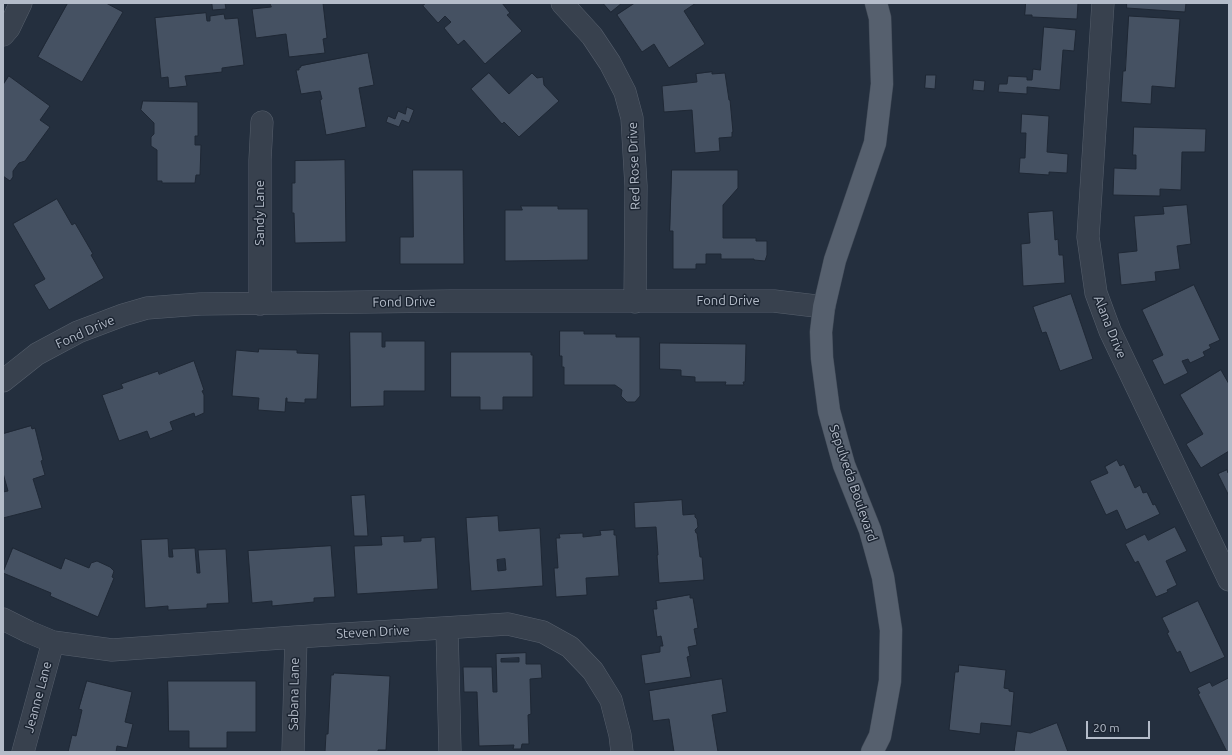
<!DOCTYPE html>
<style>
body{margin:0}
#map{position:relative;width:1232px;height:755px;overflow:hidden;background:#242f3e;font-family:Ubuntu,sans-serif}
canvas{display:block}
.frame{position:absolute;inset:0;border:4px solid #b4bcc9;pointer-events:none}
.scale{position:absolute;left:1086px;top:721px;width:64px;height:18px;box-sizing:border-box;border:2px solid #b4bcc9;border-top:0;padding-left:5px;font-size:12px;line-height:14px;white-space:nowrap;color:#b4bcc9;-webkit-text-stroke:3px #1d2633;paint-order:stroke}
</style>
<div id="map">
<canvas width="1232" height="755"></canvas>
<div class="frame"></div>
<div class="scale">20 m</div>
</div>
<script>
const g = document.querySelector('canvas').getContext('2d');
g.lineJoin = 'round';
function paint(path, color) { g.fillStyle = color; g.fill(path, 'evenodd'); }
function strokePath(path, color, width, dash) { g.strokeStyle = color; g.lineWidth = width; g.lineCap = dash ? 'butt' : 'round'; g.setLineDash(dash || []); g.stroke(path); }
function label(font, color, halo, rows, align = 'center') {
  g.font = font + ' Ubuntu,sans-serif'; g.lineWidth = 3; g.setLineDash([]); g.textBaseline = 'middle'; g.strokeStyle = halo; g.fillStyle = color; for (const [text, x, y, turn = 0] of rows) {
    g.save(); g.translate(x, y); g.rotate((+turn || 0) * Math.PI / 180); g.textAlign = isNaN(turn) ? turn : align; if (halo) g.strokeText(text, 0, 0); g.fillText(text, 0, 0); g.restore();
  }
}
const building = new Path2D(`
 M68,3H106L123,12L82,82L38,57Z
 M212,3H225L226,9L213,10Z
 M270,3H323L327,38L323,39L325,53L289,57L286,34L256,38L252,9L271,7Z
 M426,3H502L510,13L507,15L522,31L485,64L464,40L458,45L444,28L451,22L445,16L438,23L423,6Z
 M603,3H622L611,12Z
 M635,3H696L684,11L705,44L669,68L654,44L642,52L617,15Z
 M1026,3H1078L1077,19L1032,17V15H1025Z
 M1127,3H1186L1185,12L1127,8Z
 M206,13L207,21H210V16L224,14L225,19L238,18L244,65L222,68V72L185,76L187,86L169,88L168,77L161,78L155,18Z
 M1129,16L1180,19L1175,88L1152,86L1151,104L1121,102L1123,71H1125Z
 M1044,27L1076,30L1074,51L1063,50L1060,90L1027,87V94L998,92L999,84H1007L1008,76L1027,77V80H1032L1033,69L1040,70Z
 M368,53L374,85L359,88L366,127L326,135L320,100L322,99L320,91L301,94L296,70H299V68L301,67V66Z
 M712,72V74L725,73L729,100H730L733,132H732V137L719,138L720,151L695,153L692,110L664,112L662,86L697,82L696,74Z
 M489,73L509,94L532,73L537,78L543,77L544,85L559,101L519,137L504,122L502,124L471,89Z
 M926,75H936L935,89L925,88Z
 M9,76L50,106L40,120L50,127L25,161L19,163L13,171V177L10,181L3,176V85Z
 M974,80L985,81L984,91L973,90Z
 M143,101L198,102V136H195V145H201L200,175H196L195,183H162V181H157V150L151,146V137L154,134V123L141,110Z
 M407,107L414,110L409,123L402,120L399,127L386,122L388,116L395,119L398,111L405,114Z
 M1022,114L1049,116L1047,152L1068,154L1067,173L1049,172V175L1019,173L1020,158H1025L1026,133H1021Z
 M1134,127L1206,129L1205,152H1182L1181,190L1160,189V196L1113,195L1114,168L1136,169V155H1133Z
 M345,160L346,242L295,243L294,213H292V183H295V161Z
 M413,170H463L464,264H400V237H413Z
 M672,170H738V188L723,205V238H756V241H767V255L765,261L754,260V259H721V254H706V264H696V269H673V231H670Z
 M57,199L72,225L75,223L93,254L91,255L104,278L49,310L34,285L45,279L13,224Z
 M1187,205L1191,244L1177,246L1180,269L1155,272L1156,281L1121,285L1118,253L1137,251L1134,216L1164,214L1163,207Z
 M521,206H558V209H588V260L505,261V210H522Z
 M1053,211L1055,240L1058,239L1059,255H1063L1065,283L1023,286L1021,244L1030,243L1028,213Z
 M1194,285L1220,340L1209,345L1211,348L1203,352L1205,356L1190,363L1188,359L1182,361L1188,373L1164,385L1152,360L1163,355L1142,310Z
 M1071,294L1093,359L1060,371L1046,332L1042,333L1033,307Z
 M560,331H584V334H616V337H640V396L635,402H627L621,396L622,390L615,385H564V367H562V356H560Z
 M350,332H382V347H385V341H425V391H384V406L351,407Z
 M660,343L746,344L745,382H743L744,385H725L726,382H695V377L681,376V370L660,369Z
 M259,349L297,350V353L319,354L317,399H305V403L287,402V398H286L285,412L258,410L259,398L232,396L236,350L258,352Z
 M451,352H531V355H533V397H503V410H480V397H451Z
 M194,361L204,390L202,391L204,395V413L195,417L194,413L170,422L173,430L150,439L147,431L119,441L102,395L123,388L121,384L158,371L159,374Z
 M1221,370L1229,384V451L1201,468L1186,444L1203,434L1180,395Z
 M31,426L32,429L35,428L43,460L41,461L45,475L33,479L42,508L3,518V492L8,491L3,473V434Z
 M1117,460L1120,466L1124,464L1135,488L1140,485L1143,493L1147,492L1153,505L1155,504L1160,514L1126,530L1117,510L1106,515L1090,481L1108,473L1105,467Z
 M1227,470L1228,473L1229,472V496L1218,474Z
 M365,495L368,536H354L351,496Z
 M682,500L683,515L695,514V517L697,519L698,527L695,530L696,533H697L700,557H702L704,580L659,583L657,555H658L656,527L635,528L634,503Z
 M498,516L499,531L540,528L543,586L471,591L466,518ZM505,559L506,570L498,571L497,560Z
 M1175,527L1187,551L1166,561L1177,585L1167,590L1168,592L1156,597L1138,561L1135,563L1125,544L1145,534L1148,540Z
 M614,530V535H616L619,576L586,578L587,595L556,597L554,568H558L556,538H560L559,534L583,533V537L601,535L600,531Z
 M404,536V542L421,541V538L435,537L438,589L357,594L354,546L382,545L381,537Z
 M168,539L169,557H173L172,549L195,548L197,573H200L198,550L226,549L229,603L207,604V608L168,610V606L145,608L141,540Z
 M331,546L335,597L314,598V602L272,606V601L252,603L248,551Z
 M13,548L61,569L65,558L89,568L91,563L97,561L110,567L114,571L112,577L114,578L98,617L50,596L51,593L3,573Z
 M690,595V598H693L698,628L694,629L697,645L688,647L690,656L687,657L691,677L645,684L641,655L660,652V646H663L661,636L657,637L653,609H657L656,601Z
 M1198,601L1225,657L1190,673L1180,651L1177,653L1167,633L1169,632L1162,618Z
 M526,653V664H541L542,678L530,679L531,714L528,715L529,744H522L521,749H513L514,745L479,746L477,692H464L463,667H492L493,692H497L496,654ZM519,658V662H501V659Z
 M959,665L1006,670L1004,688L1009,689V691L1014,692L1011,726L981,723L980,734L949,730L955,672H958Z
 M334,673L390,676L386,750H378V752H325L326,734H328L331,675H333Z
 M1229,678V752H1227L1198,694L1200,693L1197,688L1210,682L1212,686Z
 M722,679L727,712L712,715L718,752H674L669,719L653,721L649,691Z
 M87,681L132,692L125,722L133,724L127,748L117,746L116,752H68L72,735L76,736L82,710L79,709Z
 M168,681H256V732H227V748H189V731H169Z
 M1057,723L1068,752H1014L1017,731L1030,733Z`);
paint(building, '#455162');
strokePath(building, '#1f2835', 1);
const minor = new Path2D(`
 M562,3L592,36L610,63L625,92L632,118L636,186L635,302
 M1103,3L1088,237L1096,293L1110,331L1229,580
 M3,35L9,28L21,3
 M260,304V160L262,122
 M3,381L37,354L78,332L123,315L147,308L200,304L450,301H774L824,307
 M3,619L29,632L53,642L112,650L296,637L508,624L543,632L570,647L593,671L611,700L620,735L622,752
 M447,628L450,752
 M23,752L53,642
 M293,752L296,637`);
const major = new Path2D(`
 M872,752L880,736L890,681L891,630L883,577L870,530L844,465L829,411L822,358L821,332L824,307L835,260L875,143L882,84L880,18L876,3`);
strokePath(minor, '#565f6c', 23);
strokePath(major, '#414a57', 23);
strokePath(minor, '#38414e', 22);
strokePath(major, '#56606e', 22);
label('13px', '#b4bcc9', '#1d2633', [
 ["Red Rose Drive",634,166,-92],
 ["Sandy Lane",260,213,-90],
 ["Fond Drive",728,301],
 ["Fond Drive",404,302,-1],
 ["Alana Drive",1110,327,68],
 ["Fond Drive",85,332,-24],
 ["Sepulveda Boulevard",853,483,71],
 ["Steven Drive",373,632,-3],
 ["Sabana Lane",294,694,-89],
 ["Jeanne Lane",38,697,-75]
]);
</script>
